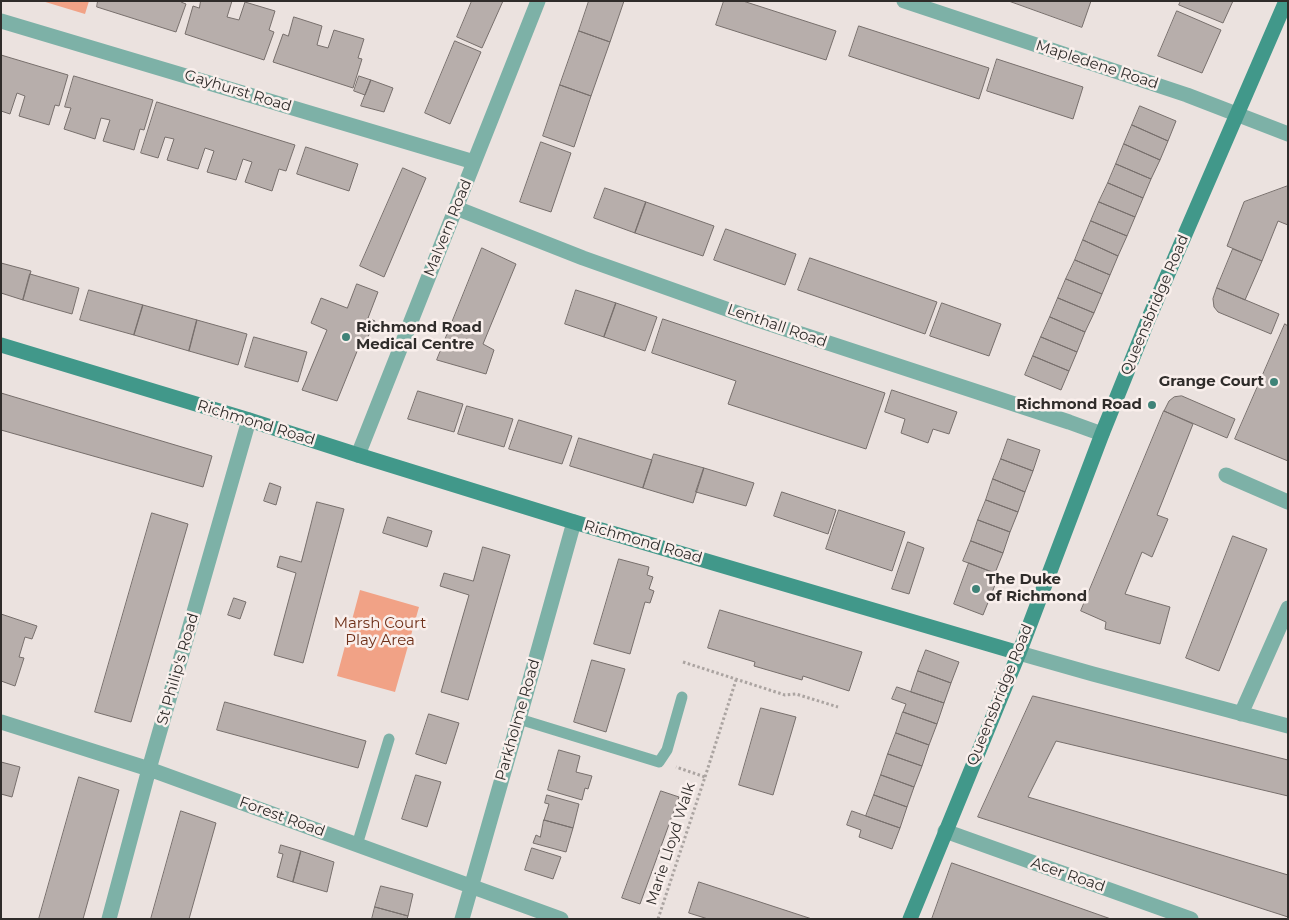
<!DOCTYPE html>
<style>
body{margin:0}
#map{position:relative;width:1289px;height:920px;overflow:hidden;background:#ebe2df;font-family:Montserrat,sans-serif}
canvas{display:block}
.frame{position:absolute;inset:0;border:2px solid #2f2c2a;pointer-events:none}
</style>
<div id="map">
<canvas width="1289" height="920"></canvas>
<div class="frame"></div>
</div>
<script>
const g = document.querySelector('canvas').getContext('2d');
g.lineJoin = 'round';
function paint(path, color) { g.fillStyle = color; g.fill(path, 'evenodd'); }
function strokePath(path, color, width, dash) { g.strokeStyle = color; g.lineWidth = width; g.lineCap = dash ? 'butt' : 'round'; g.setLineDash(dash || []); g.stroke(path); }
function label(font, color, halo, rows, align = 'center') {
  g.font = font + ' Montserrat,sans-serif'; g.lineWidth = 5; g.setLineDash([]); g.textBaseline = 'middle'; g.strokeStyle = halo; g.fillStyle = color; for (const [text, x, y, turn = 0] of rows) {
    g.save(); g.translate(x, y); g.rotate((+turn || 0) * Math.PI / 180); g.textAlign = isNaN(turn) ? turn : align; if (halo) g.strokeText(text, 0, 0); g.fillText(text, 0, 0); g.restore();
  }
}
paint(new Path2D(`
 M42,1H89L85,14Z
 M360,590L419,607L395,692L337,676Z`), '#f1a286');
const building = new Path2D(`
 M98,1H181V2L186,4L176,32L97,7Z
 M201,1H232L227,17L239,20L245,2L275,11L269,30L274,32L264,60L185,34L193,6L199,8Z
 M472,1H503L482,48L457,37Z
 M589,1H624L610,42L579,31Z
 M724,1H743L836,31L826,60L716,25Z
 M1009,1H1091L1082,27Z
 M1181,1H1233L1223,23L1179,5Z
 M1177,11L1221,30L1202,73L1158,56Z
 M294,17L322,26L317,45L328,48L334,30L364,39L358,58L362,59L353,88L273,62L283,34L288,36Z
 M859,26L989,68L979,99L849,56Z
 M579,31L610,42L591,96L560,85Z
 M455,41L481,52L450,124L425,113Z
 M1,55L68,75L59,106L55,105L49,125L19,116L25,96L17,93L10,114L1,111Z
 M997,59L1083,87L1073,119L987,91Z
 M74,76L153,100L144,130L140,129L134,150L103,141L110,120L101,118L95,139L64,129L71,108L65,107Z
 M359,76L371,80L365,95L354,91Z
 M371,80L393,88L384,112L361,106Z
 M560,85L591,96L574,147L543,136Z
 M157,102L295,145L286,171L279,169L272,191L245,182L252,162L243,159L236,180L207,172L214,151L205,148L198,169L167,160L174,139L165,137L158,158L141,153Z
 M1140,106L1176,121L1168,141L1132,125Z
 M1132,125L1168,141L1160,160L1124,144Z
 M541,142L571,153L551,212L520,202Z
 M1124,144L1160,160L1151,179L1116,164Z
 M306,147L358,164L349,191L297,174Z
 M1116,164L1151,179L1143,198L1108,183Z
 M403,168L426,178L384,277L360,266Z
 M1108,183L1143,198L1135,217L1099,202Z
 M1288,186V225L1278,221L1262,261L1227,246L1244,202Z
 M605,188L646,202L635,233L594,218Z
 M646,202L714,226L703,256L635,233Z
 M1099,202L1135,217L1127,236L1091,221Z
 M1091,221L1127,236L1118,256L1083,240Z
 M726,229L796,254L785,285L714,260Z
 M1083,240L1118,256L1110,275L1075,260Z
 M482,248L516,264L483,344L494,350L486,374L437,360Z
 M1233,249L1262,261L1245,300L1217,288Z
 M810,258L937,302L925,334L798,290Z
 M1075,260L1110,275L1102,294L1066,279Z
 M1,263L31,271L23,300L1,293Z
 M30,274L79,288L72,314L23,300Z
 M1066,279L1102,294L1094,313L1058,298Z
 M357,284L378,292L368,318L375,321L364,346L360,344L337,401L302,390L327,330L311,323L321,298L347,308Z
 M1217,288L1279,314L1271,334L1218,312L1214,307L1213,299Z
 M89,290L143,305L134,335L80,320Z
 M576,290L616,303L604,337L565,324Z
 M1058,298L1094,313L1085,332L1050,317Z
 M616,303L657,317L645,351L604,337Z
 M942,303L1001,324L989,356L930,336Z
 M143,305L197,320L189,351L134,335Z
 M1050,317L1085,332L1077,352L1041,337Z
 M663,319L885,393L866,449L728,404L736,381L652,353Z
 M197,320L247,334L238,365L189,351Z
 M1285,324L1288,326V461L1235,439Z
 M254,337L307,352L298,382L245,367Z
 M1041,337L1077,352L1069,371L1033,356Z
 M1033,356L1069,371L1061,390L1025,375Z
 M892,390L957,412L949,434L933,429L928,443L901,433L905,419L885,412Z
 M418,391L463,404L454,432L408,419Z
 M1,393L212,456L203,487L1,430Z
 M1182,396L1235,419L1227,438L1164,411L1169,401L1174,397Z
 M467,406L513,419L504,447L458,434Z
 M1164,411L1193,424L1157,515L1168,519L1152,557L1142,552L1125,594L1170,607L1160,644L1105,629L1106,622L1081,611Z
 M519,420L572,436L562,464L509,449Z
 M579,438L652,460L643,488L570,466Z
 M1008,439L1040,450L1033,471L1001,459Z
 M654,454L704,468L693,503L643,488Z
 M1001,459L1033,471L1025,492L993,479Z
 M704,468L754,483L746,506L696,492Z
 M993,479L1025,492L1018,512L986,500Z
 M270,483L281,487L276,505L264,501Z
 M782,492L836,510L828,534L774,516Z
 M986,500L1018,512L1010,532L978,520Z
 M317,502L344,509L303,663L274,655L296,573L277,567L280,556L301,562Z
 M839,510L905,532L892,571L826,549Z
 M152,513L188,524L131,722L95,712Z
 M388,517L432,531L427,547L383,533Z
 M978,520L1010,532L1003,553L971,541Z
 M1233,536L1267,549L1219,671L1186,658Z
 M971,541L1003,553L995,573L963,561Z
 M908,542L924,548L909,594L892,589Z
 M483,547L510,555L468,700L441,692L469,595L440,586L444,573L473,581Z
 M619,559L649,567L647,575L653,577L649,589L654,591L650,603L645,602L630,654L594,644Z
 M969,563L999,575L983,615L954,604Z
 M234,598L246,602L240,619L228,615Z
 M720,610L862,652L849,691L803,676L802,680L754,666L755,662L708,648Z
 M1,614L37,626L32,639L25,637L19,657L24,658L15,686L1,681Z
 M926,650L959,662L951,683L918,671Z
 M592,660L625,669L606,732L574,722Z
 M918,671L951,683L944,703L911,692Z
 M897,687L944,703L937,724L903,712L906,704L892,699Z
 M1033,696L1288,760V796L1056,741L1028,797L1288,875V917L978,817Z
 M225,702L366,741L358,768L217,730Z
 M761,708L796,717L773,795L739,785Z
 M903,712L937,724L929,745L896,733Z
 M429,714L459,723L446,764L416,754Z
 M896,733L929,745L922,766L888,754Z
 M559,750L580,756L576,772L592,776L588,789L585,788L582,800L548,790Z
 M888,754L922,766L914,787L881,775Z
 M1,762L20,767L12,797L1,794Z
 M416,775L441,782L427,827L402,819Z
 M881,775L914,787L907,807L874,795Z
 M79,777L119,790L83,919H39Z
 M661,791L679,797L640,904L622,898Z
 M547,795L579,804L573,828L544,820L549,804L545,803Z
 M874,795L907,807L900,828L866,816Z
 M181,811L216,823L189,919H151Z
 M852,811L900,828L892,849L859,837L861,830L847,825Z
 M544,820L573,828L566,852L533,843L536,835L540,837Z
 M281,845L301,851L293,882L277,877L283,854L279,853Z
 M532,848L561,857L553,879L525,870Z
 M301,851L334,862L327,892L293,882Z
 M952,863L1111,919H932Z
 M699,882L812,919H708L689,913Z
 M381,886L413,894L408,916L375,907Z
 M375,907L408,916L407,919H372Z`);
paint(building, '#b7aeab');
strokePath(building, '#776f6c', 1);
strokePath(new Path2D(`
 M683,662L785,695L796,694L838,707
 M705,777L736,680
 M658,919L705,777L676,767`), '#aba4a1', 3, [2.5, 2.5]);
strokePath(new Path2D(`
 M519,719L659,762L667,750L682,697
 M357,845L389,739`), '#7db1a7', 11);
strokePath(new Path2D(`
 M904,1L1187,95L1288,134
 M1,21L474,162
 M456,208L583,258L746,316L1069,422L1102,434
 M358,455L538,1
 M1226,475L1288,502
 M1019,653L1093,674L1288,726
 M1241,714L1288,608
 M1,722L149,769L561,919
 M945,831L1191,919
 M109,919L149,769L249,420
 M462,919L519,719L574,522`), '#7db1a7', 15);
strokePath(new Path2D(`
 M1,345L249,420L358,455L574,522L1019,653
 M910,919L1019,653L1102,434L1148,320L1286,1`), '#41988a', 15);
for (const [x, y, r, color] of [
 [346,337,5,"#3f8378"],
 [1274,382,5,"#3f8378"],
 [1152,405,5,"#3f8378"],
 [976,589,5,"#3f8378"]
]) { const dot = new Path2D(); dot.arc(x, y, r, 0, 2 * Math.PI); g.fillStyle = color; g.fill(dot); strokePath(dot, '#f9efec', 2); }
label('15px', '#2f2c2a', '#f9efec', [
 ["Mapledene Road",1097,65,18],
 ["Gayhurst Road",238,91,17],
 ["Malvern Road",448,228,-68],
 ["Queensbridge Road",1155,305,-67],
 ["Lenthall Road",777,326,19],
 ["Richmond Road",256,423,17],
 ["Richmond Road",643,542,16],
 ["St Philip's Road",178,669,-74],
 ["Queensbridge Road",1000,695,-68],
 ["Parkholme Road",518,720,-74],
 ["Forest Road",282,817,20],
 ["Marie Lloyd Walk",671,844,-72],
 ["Acer Road",1068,875,19]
]);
label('bold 15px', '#2f2c2a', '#f9efec', [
 ["Richmond Road",356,328],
 ["Medical Centre",356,345],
 ["Grange Court",1264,382,"right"],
 ["Richmond Road",1142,405,"right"],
 ["The Duke",986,580],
 ["of Richmond",986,597]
], 'left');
label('15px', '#6e3019', '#f9efec', [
 ["Marsh Court",380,624],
 ["Play Area",380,641]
]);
</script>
